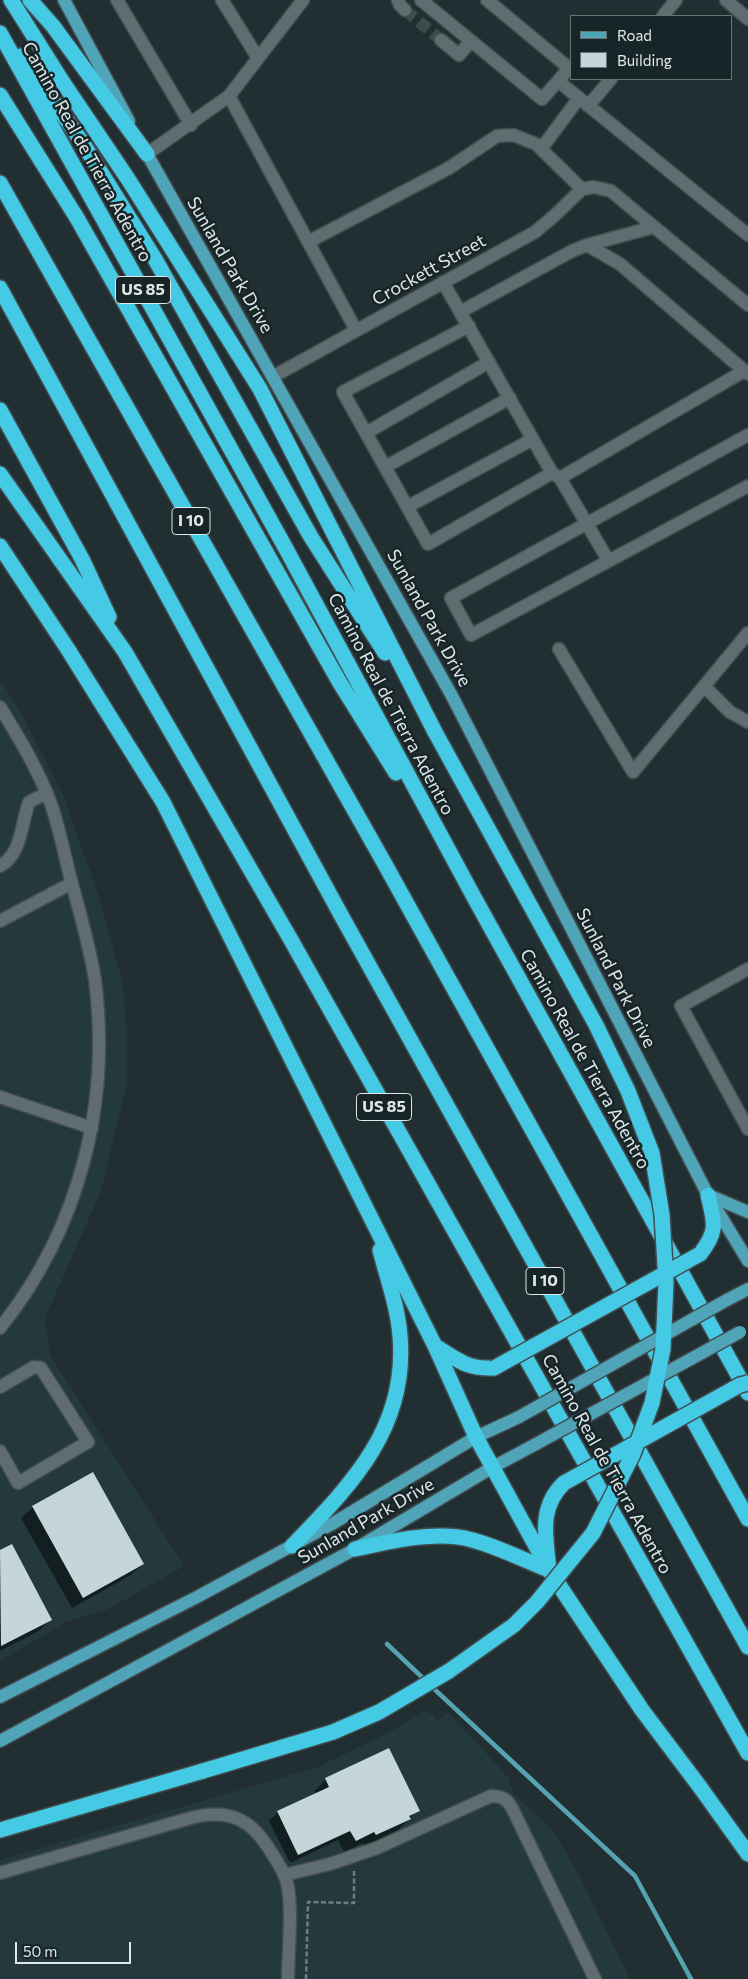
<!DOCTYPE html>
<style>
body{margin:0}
#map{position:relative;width:748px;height:1979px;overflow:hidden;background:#222f32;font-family:Commissioner,sans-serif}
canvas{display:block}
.legend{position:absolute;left:570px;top:15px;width:162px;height:65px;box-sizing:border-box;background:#182528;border:1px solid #687375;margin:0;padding:6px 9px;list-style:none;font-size:15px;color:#dfe7e9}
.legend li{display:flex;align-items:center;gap:10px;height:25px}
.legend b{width:25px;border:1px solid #687375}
.scale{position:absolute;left:15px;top:1942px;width:116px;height:22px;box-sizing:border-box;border:2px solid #dfe7e9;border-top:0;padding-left:6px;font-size:15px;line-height:18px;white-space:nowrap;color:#dfe7e9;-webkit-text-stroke:4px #182528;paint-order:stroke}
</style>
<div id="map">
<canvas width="748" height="1979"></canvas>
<ul class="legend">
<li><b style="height:6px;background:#4fa5b7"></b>Road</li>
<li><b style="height:14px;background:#c5d6da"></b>Building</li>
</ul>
<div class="scale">50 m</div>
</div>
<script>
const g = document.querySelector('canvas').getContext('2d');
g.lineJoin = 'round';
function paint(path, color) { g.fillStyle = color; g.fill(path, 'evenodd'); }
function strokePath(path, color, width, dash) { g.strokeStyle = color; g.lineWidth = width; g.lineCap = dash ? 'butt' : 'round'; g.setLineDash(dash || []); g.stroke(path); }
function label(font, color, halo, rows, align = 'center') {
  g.font = font + ' Commissioner,sans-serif'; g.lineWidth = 5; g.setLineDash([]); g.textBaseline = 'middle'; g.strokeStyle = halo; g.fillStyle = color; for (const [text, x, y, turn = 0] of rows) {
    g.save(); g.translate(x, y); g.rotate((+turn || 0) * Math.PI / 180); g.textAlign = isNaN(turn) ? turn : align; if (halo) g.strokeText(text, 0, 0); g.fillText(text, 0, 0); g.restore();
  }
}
paint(new Path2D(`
 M0,680L20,711L64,797L98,894L123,984L127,1035V1083L101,1191L45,1318L50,1355L184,1566L108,1609L66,1622L0,1661Z
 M425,1711L433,1715L437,1721L448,1712L508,1777L513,1793L555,1833L580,1877L630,1979H0V1860L318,1767L388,1733Z`), '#24393e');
paint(new Path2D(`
 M33,1507L143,1564L131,1575L72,1608L21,1518Z
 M12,1546L50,1620L39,1631L0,1651V1552Z
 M326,1780L418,1810L398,1830L364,1846L363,1843L344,1852L338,1840L290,1863L269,1821L278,1812L316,1794L314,1791Z`), '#0007');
strokePath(new Path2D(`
 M387,1644L426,1681
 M431,1686L635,1876L691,1979`), '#55a2b0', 4.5);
paint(new Path2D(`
 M93,1472L144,1564L83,1598L32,1506Z
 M12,1544L52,1620L1,1646L0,1550Z
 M389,1748L420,1811L409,1816L411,1819L376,1835L374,1832L356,1841L350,1831L298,1855L277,1811L329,1787L325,1778Z`), '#c5d6da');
strokePath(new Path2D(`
 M405,10L441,40`), '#3e4b4d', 12, [12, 6]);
const minor = new Path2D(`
 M117,0L191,125
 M222,0L258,58
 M398,0L400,5L405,10
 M421,0L542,99L558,81L579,98
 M487,0L569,68L558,81
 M726,0L748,19
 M663,16L676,0
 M441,40L459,55L471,41
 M229,96L303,0
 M588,106L611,79
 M541,149L579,98L748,235
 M147,154L229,96L356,330
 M308,242L449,168L497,136L513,135L536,144L582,189
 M587,245L620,264L748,374
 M443,282L552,473L560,478L608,560
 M460,312L572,251L587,245L654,227
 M469,326L343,392L428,544L552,473
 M274,376L535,232L554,216L582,189L594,187L611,191L748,305
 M366,433L489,362
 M748,435L451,598L471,635L748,486
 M385,467L510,398
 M560,478L744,371
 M407,507L533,439
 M559,649L633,772L748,633
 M704,686L730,712L748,722
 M0,707C19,738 38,769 51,804C60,830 65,858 72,884C81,916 90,948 95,980C111,1104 79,1230 0,1328
 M0,866C22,854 21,824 29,802L47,793
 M0,921L72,883
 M748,969L681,1006L748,1129
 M0,1097L92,1128
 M0,1387L34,1367L41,1368L88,1442L18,1483L0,1451
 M0,1873L194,1817C231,1809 252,1820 271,1852C277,1861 284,1871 287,1883C293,1907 288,1952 288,1979
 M284,1875L330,1864L377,1848L491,1796C502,1796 507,1799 512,1808L595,1979`);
const major = new Path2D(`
 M64,0L129,121
 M142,145L452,696L708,1195L748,1261
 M708,1195L748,1212
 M725,1301L748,1289
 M0,1697L197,1597L332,1524L476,1437L519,1417
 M0,1741L355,1549L493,1467L536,1444`);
const highway = new Path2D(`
 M11,0L62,81L128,179L260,389L435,732
 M30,0L53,26L147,154
 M0,33L285,547L475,899L748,1393
 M21,56L82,142L155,259L311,537L385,653
 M0,95L77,218L340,683L396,773
 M0,183L382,859L748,1519
 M0,288L341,915L748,1647
 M0,410L82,559L109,617
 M0,474L125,652L291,940L748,1753
 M0,546L69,651L163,802L435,1346L476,1437L549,1570L642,1710L700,1787L748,1854
 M700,1254C719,1230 714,1222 708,1195
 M435,1346C458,1360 466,1369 494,1368
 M292,1546C351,1485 408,1428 400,1336C398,1307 387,1278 380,1250
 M355,1549C389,1542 423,1533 458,1537C483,1540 524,1560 549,1570C546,1537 538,1508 564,1483
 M0,1830L203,1771`);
strokePath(minor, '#424d50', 15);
strokePath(major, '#424d50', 15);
strokePath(highway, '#424d50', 18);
strokePath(new Path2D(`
 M306,1979L308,1902L354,1903V1871`), '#717c7e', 2.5, [5, 2.5]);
strokePath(minor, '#5f6d71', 12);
strokePath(major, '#4fa5b7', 12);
strokePath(highway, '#44cae5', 15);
const majorBridge = new Path2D(`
 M519,1417L725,1301
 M536,1444L740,1332`);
const highwayBridge = new Path2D(`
 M494,1368L700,1254
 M564,1483L740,1385L748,1383
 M203,1771L333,1732L379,1712L449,1671L514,1625L537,1602L593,1533L633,1454L652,1403L663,1349L666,1283L662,1215L652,1153L628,1091L596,1025L435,732`);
strokePath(majorBridge, '#424d50', 15, []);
strokePath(highwayBridge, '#424d50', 18, []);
strokePath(majorBridge, '#4fa5b7', 12);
strokePath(highwayBridge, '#44cae5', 15);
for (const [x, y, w] of [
 [143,290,55],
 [191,521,38],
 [384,1107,55],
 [545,1281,38]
]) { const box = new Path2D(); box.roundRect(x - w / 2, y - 13.5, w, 27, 4); g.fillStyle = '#182528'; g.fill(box); strokePath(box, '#dfe7e9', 1); }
label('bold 16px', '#dfe7e9', null, [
 ["US 85",143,290],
 ["I 10",191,521],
 ["US 85",384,1107],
 ["I 10",545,1281]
]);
label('18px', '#dfe7e9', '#182528', [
 ["Camino Real de Tierra Adentro",87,152,61],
 ["Sunland Park Drive",230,265,60],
 ["Crockett Street",429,270,-29],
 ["Sunland Park Drive",429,618,61],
 ["Camino Real de Tierra Adentro",391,704,62],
 ["Sunland Park Drive",616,978,63],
 ["Camino Real de Tierra Adentro",585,1059,61],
 ["Camino Real de Tierra Adentro",607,1464,61],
 ["Sunland Park Drive",366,1521,-30]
]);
</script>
